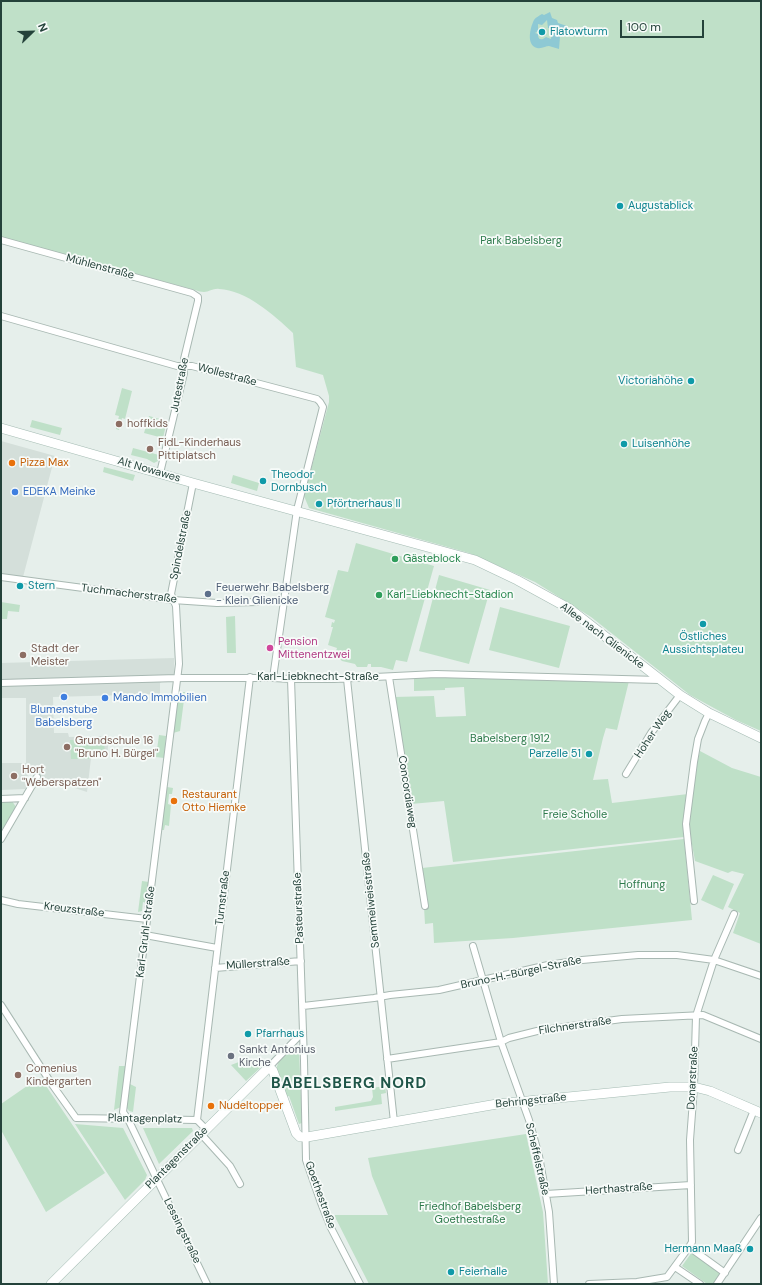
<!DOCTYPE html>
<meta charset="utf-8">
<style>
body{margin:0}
#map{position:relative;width:762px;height:1285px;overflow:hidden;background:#e6efeb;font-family:"DM Sans",sans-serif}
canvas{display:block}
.frame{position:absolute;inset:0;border:2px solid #24423a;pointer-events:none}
.north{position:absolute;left:12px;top:12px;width:40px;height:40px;-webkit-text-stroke:3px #f7fbf9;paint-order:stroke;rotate:67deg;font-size:11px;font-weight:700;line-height:16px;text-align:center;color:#24423a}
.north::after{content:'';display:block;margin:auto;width:14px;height:18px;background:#24423a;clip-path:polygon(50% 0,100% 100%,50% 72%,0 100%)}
.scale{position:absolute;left:620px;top:20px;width:84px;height:18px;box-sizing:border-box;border:2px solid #24423a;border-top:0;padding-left:5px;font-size:12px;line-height:14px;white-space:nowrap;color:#24423a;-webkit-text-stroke:3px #f7fbf9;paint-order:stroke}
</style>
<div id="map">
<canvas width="762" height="1285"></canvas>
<div class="frame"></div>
<div class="north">N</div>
<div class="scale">100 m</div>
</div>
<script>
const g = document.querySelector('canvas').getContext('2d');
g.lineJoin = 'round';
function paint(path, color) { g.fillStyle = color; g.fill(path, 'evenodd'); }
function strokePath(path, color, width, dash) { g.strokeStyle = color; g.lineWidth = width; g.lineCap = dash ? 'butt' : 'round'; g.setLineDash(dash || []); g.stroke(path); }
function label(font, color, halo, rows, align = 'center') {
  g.font = font + ' "DM Sans",sans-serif'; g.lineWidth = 3.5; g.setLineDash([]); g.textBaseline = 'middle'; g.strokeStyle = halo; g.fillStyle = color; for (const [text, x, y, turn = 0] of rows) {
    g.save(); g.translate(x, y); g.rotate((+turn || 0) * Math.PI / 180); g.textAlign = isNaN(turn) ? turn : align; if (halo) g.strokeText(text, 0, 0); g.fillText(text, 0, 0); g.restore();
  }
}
paint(new Path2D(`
 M1,441L55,456L23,577L1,574Z
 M174,658V674L160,683V694L53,697L54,733H68L69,737L109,736L107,757L91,758L87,792L44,778L35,773L34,774L30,772L25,780L29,783L25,789L1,790V763H26V698H1V663Z`), '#d4dfda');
paint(new Path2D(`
 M1,1H761V731L736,720L690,695L591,617L535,582L469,553L309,508L304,496L329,402V396L323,375L296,367L293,333C274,315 246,290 219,289C214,288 209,292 204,292C201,292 198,291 195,290L1,237Z
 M122,388L132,391L125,419L122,418L119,430L116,429L119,416L115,415Z
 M149,416L167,421L163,438L144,433Z
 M32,420L62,428L60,435L30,427Z
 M133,448L159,455L158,461L154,463L147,459L131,455Z
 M104,467L135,475L133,481L103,472Z
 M233,475L259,483L257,491L231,483Z
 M356,543L434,566L407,662L396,660L393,670L381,667H371V664H368L367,667H357L355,664L342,661L335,654L337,648L328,645L333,627H331L332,622L334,623L335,620L325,617L338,570L348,572Z
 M439,575L490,590L469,664L419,651Z
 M1,602L20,605L19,612L8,611L7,619H1Z
 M500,607L570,626L559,668L489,650Z
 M235,616L236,653H227L226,617Z
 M414,676L629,681L617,730L606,728L603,738L593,780L608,779L612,803L688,794L683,819L684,837L453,862L444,801L411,804L394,697L434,696L436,717L466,716L464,687L445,688V690L414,691Z
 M178,692H185L180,731L173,733Z
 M159,735L166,736L164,758L156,757Z
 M104,739L105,755L89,756V759H71L70,740Z
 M700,751L732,768L761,777V944L733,933L740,913L728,907L744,874L732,871L728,873L695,861L689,828L695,772Z
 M167,787L173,788L172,794H169L168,804L171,805L169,826L165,825L164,830H161Z
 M1,800L12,801L16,807L1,831Z
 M684,839L692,920L513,938L434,943L433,923L425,924L424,907H427L422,868Z
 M713,875L734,884L723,910L701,900Z
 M142,881L149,882L146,903L143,902L142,911L138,912Z
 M292,1049H299L302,1123L299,1124L289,1096L286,1097L276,1069L279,1061Z
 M244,1060L245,1061C253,1060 256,1062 260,1068L246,1081L231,1065Z
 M119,1066H126L121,1107L114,1110Z
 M40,1077L105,1173L46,1212L1,1130V1104Z
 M130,1084L136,1087L133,1112L129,1111L127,1108Z
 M385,1086L386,1093L381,1094L382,1104L335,1111V1107L371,1101L373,1097L372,1088Z
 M75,1124L123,1128L147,1175L145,1180L125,1200Z
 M143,1128H192L193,1131L159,1164Z
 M526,1134L543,1212L548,1284H369L334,1215H388L372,1176L368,1158Z
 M692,1252L721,1273L713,1284H707L682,1266Z`), '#bfe0c8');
paint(new Path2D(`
 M550,12L552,18L557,20L558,23L567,26L560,37L559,49C556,48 552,47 549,46C546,46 542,49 537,48C526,45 530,28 534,20C536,17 539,16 542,14L544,15ZM547,20L548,28L554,29L553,32H552L551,39L546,37L543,39C539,40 538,38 538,34L535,33L538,31V24L542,25Z`), '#8ec9d4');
const street = new Path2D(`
 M1,240L192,293L198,297V301L184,359V373L160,473
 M1,316L177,366H192L317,399L320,402L323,407L297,510L273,678
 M193,483L171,594L176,606L179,664L123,1112L128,1119L207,1284
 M1,577L173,600L217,603L258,602
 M389,677L425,906
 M291,679L304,1061L306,1160L321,1203L331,1228L360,1284
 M347,679L394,1122
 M1,683L177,678H273L291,679H334L436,674L659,680
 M626,774L651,733L680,695
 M1,799L25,798
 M1,839L37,777
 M1,900L18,904L147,919
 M694,901L686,824L694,762L698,739L705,721L709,713
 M145,935L217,948
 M473,946L501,1042L529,1120L539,1156L549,1212L554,1284
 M215,968L301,961
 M1,1005L51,1083L76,1118L197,1120L206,1129
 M303,1006L374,998L390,995L439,990L548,965L582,960L638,955H677L714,960L761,976
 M387,1059L501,1042L509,1038L537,1031L592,1023L622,1019L703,1015L761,1039
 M269,1067L303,1032
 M197,1120L250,677
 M201,1134L230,1166L240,1184
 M738,1150L754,1110
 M546,1194L691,1185
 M689,1247L725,1273
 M675,1267L700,1284
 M589,1284L637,1282L667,1277L689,1247L692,1242L690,1140L694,1087L696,1016L714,960L734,914
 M717,1284L761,1218`);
const secondary = new Path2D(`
 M1,428L193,483L475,560L517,580L570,609L680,695L709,713L761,738
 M51,1284L269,1067L273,1071L296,1133L300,1137H307L497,1104L670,1087H694L710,1091L761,1113`);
strokePath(street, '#a8b8b2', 8);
strokePath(secondary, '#a4bbb3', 10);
strokePath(street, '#fff', 6);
strokePath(secondary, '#fff', 9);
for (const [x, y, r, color] of [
 [542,32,4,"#0f9aa8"],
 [620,206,4,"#0f9aa8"],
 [691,381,4,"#0f9aa8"],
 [119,424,4,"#8d6e63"],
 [624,444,4,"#0f9aa8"],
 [150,449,4,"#8d6e63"],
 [12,463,4,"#e8710a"],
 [263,481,4,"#0f9aa8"],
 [15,492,4,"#3f7fe0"],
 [319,504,4,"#0f9aa8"],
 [395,559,4,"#2e9e5b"],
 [20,586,4,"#0f9aa8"],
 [208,594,4,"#5c6f8a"],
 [379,595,4,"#2e9e5b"],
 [703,624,4,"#0f9aa8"],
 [270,648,4,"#d1479c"],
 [23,655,4,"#8d6e63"],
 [64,697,4,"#3f7fe0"],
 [105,698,4,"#3f7fe0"],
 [67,747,4,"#8d6e63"],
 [589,754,4,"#0f9aa8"],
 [14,776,4,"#8d6e63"],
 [174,801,4,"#e8710a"],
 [248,1034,4,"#0f9aa8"],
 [231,1056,4,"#6b7280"],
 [18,1075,4,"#8d6e63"],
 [211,1106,4,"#e8710a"],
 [750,1249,4,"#0f9aa8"],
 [451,1272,4,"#0f9aa8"]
]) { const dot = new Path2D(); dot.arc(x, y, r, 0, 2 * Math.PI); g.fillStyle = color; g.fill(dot); strokePath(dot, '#f7fbf9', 1.5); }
label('11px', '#0d838f', '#f7fbf9', [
 ["Flatowturm",550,32],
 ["Augustablick",628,206],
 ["Victoriahöhe",683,381,"right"],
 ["Luisenhöhe",632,444],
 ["Theodor",271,475],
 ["Dornbusch",271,488],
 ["Pförtnerhaus II",327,504],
 ["Stern",28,586],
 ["Östliches",703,637,"center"],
 ["Aussichtsplateu",703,650,"center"],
 ["Parzelle 51",581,754,"right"],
 ["Pfarrhaus",256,1034],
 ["Hermann Maaß",742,1249,"right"],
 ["Feierhalle",459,1272]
], 'left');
label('11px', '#2d7a4b', '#f7fbf9', [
 ["Park Babelsberg",521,241],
 ["Babelsberg 1912",510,739],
 ["Freie Scholle",575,815],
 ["Hoffnung",642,885],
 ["Friedhof Babelsberg",470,1207],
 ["Goethestraße",470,1220]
]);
label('11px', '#24423a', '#f7fbf9', [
 ["Mühlenstraße",100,267,15],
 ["Wollestraße",227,375,15],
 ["Jutestraße",180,385,-79],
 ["Alt Nowawes",149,470,16],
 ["Spindelstraße",181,545,-79],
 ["Tuchmacherstraße",129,594,7],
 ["Allee nach Glienicke",602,636,37],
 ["Karl-Liebknecht-Straße",318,677],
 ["Hoher Weg",653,734,-56],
 ["Concordiaweg",407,792,81],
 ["Turnstraße",223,898,-83],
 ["Semmelweisstraße",371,900,-96],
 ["Pasteurstraße",299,908,-92],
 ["Kreuzstraße",74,910,7],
 ["Karl-Gruhl-Straße",146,932,-83],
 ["Müllerstraße",258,964,-4],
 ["Bruno-H.-Bürgel-Straße",521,973,-12],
 ["Filchnerstraße",575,1026,-8],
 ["Donarstraße",693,1078,-87],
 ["Behringstraße",531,1101,-6],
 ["Plantagenplatz",145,1119,1],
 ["Plantagenstraße",177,1158,-45],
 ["Scheffelstraße",537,1159,77],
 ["Herthastraße",619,1189,-4],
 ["Goethestraße",320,1195,70],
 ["Lessingstraße",182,1231,64]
]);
label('11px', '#785e54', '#f7fbf9', [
 ["hoffkids",127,424],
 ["FidL-Kinderhaus",158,443],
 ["Pittiplatsch",158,456],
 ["Stadt der",31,649],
 ["Meister",31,662],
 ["Grundschule 16",75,741],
 ["\"Bruno H. Bürgel\"",75,754],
 ["Hort",22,770],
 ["\"Weberspatzen\"",22,783],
 ["Comenius",26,1069],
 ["Kindergarten",26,1082]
], 'left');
label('11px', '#c56008', '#f7fbf9', [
 ["Pizza Max",20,463],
 ["Restaurant",182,795],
 ["Otto Hiemke",182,808],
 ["Nudeltopper",219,1106]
], 'left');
label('11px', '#366cbe', '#f7fbf9', [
 ["EDEKA Meinke",23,492],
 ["Mando Immobilien",113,698],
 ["Blumenstube",64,710,"center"],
 ["Babelsberg",64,723,"center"]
], 'left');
label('11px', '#27864d', '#f7fbf9', [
 ["Gästeblock",403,559],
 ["Karl-Liebknecht-Stadion",387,595]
], 'left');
label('11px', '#4e5e75', '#f7fbf9', [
 ["Feuerwehr Babelsberg",216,588],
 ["- Klein Glienicke",216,601]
], 'left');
label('11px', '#b23c85', '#f7fbf9', [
 ["Pension",278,642],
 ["Mittenentzwei",278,655]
], 'left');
label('11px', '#5b616d', '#f7fbf9', [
 ["Sankt Antonius",239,1050],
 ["Kirche",239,1063]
], 'left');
g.letterSpacing = '1px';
label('bold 15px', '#1f5548', '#f7fbf9', [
 ["BABELSBERG NORD",349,1084]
]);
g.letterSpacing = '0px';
</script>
